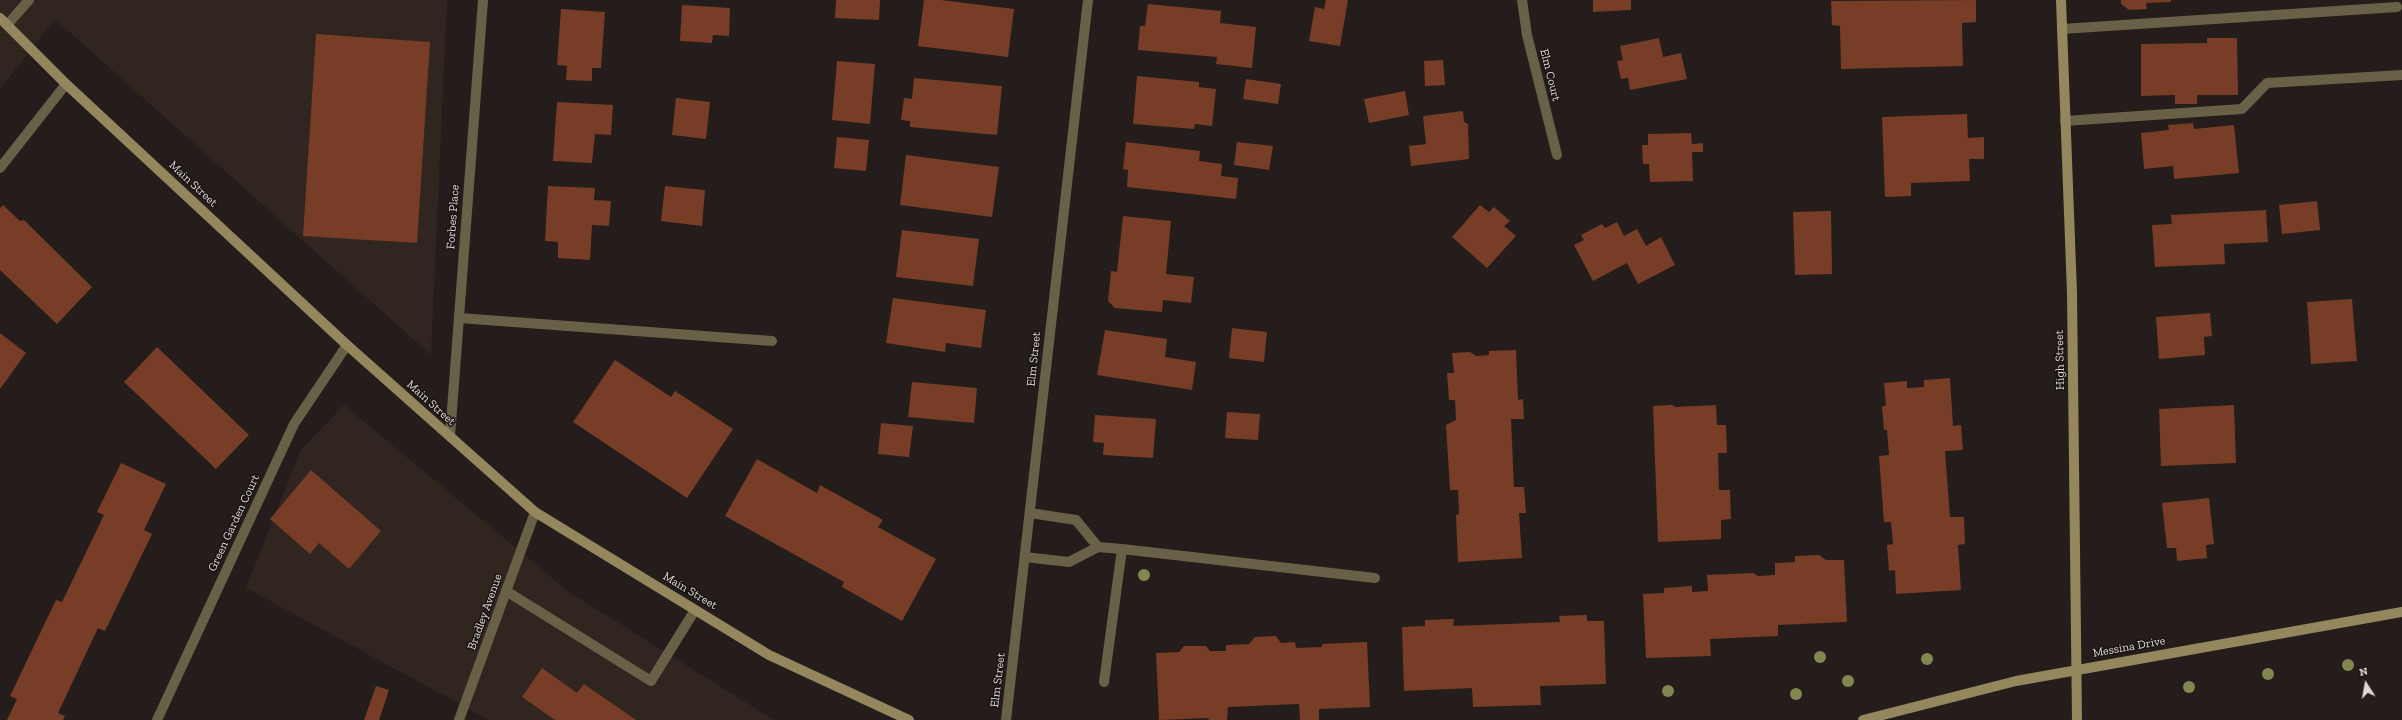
<!DOCTYPE html>
<style>
body{margin:0}
#map{position:relative;width:2402px;height:720px;overflow:hidden;background:#241d1b;font-family:"Zilla Slab",serif}
canvas{display:block}
.north{position:absolute;left:2346px;top:664px;width:40px;height:40px;-webkit-text-stroke:3px #1a1412;paint-order:stroke;rotate:349deg;font-size:11px;font-weight:700;line-height:16px;text-align:center;color:#ded9d7}
.north::after{content:'';display:block;margin:auto;width:14px;height:18px;background:#ded9d7;clip-path:polygon(50% 0,100% 100%,50% 72%,0 100%)}
</style>
<div id="map">
<canvas width="2402" height="720"></canvas>
<div class="north">N</div>
</div>
<script>
const g = document.querySelector('canvas').getContext('2d');
g.lineJoin = 'round';
function paint(path, color) { g.fillStyle = color; g.fill(path, 'evenodd'); }
function strokePath(path, color, width, dash) { g.strokeStyle = color; g.lineWidth = width; g.lineCap = dash ? 'butt' : 'round'; g.setLineDash(dash || []); g.stroke(path); }
function label(font, color, halo, rows, align = 'center') {
  g.font = font + ' "Zilla Slab",serif'; g.lineWidth = 3; g.setLineDash([]); g.textBaseline = 'middle'; g.strokeStyle = halo; g.fillStyle = color; for (const [text, x, y, turn = 0] of rows) {
    g.save(); g.translate(x, y); g.rotate((+turn || 0) * Math.PI / 180); g.textAlign = isNaN(turn) ? turn : align; if (halo) g.strokeText(text, 0, 0); g.fillText(text, 0, 0); g.restore();
  }
}
paint(new Path2D(`
 M0,0H447L431,355L55,19L0,89Z
 M344,405L569,592L774,720H489L246,588L301,450Z`), '#312520');
paint(new Path2D(`
 M836,0H880L879,20L835,18Z
 M924,0H941L1014,9L1008,57L918,46Z
 M1326,0H1348L1340,46L1309,41L1315,7L1324,9Z
 M1593,0H1631V10L1593,12Z
 M1976,0V22L1962,23L1963,66L1841,69L1840,26L1832,25L1831,1Z
 M2121,0H2171V2L2146,3L2147,9L2129,10L2121,4Z
 M1148,4L1221,11L1220,23L1256,27L1252,68L1216,64L1217,57L1138,50L1140,26H1145Z
 M682,5L730,8L729,36L713,35L712,43L680,41Z
 M561,9L605,12L601,68H592V81L566,80L567,66L557,65Z
 M316,34L430,42L417,243L303,236Z
 M1659,38L1663,57L1681,53L1687,79L1630,90L1628,78L1621,79L1617,61L1623,60L1620,46Z
 M2207,38H2237L2238,95H2197V104H2175V95L2141,96V44L2207,43Z
 M1443,60L1445,85L1425,86L1424,61Z
 M837,61L875,64L870,124L832,120Z
 M1137,76L1199,82V87L1216,89L1212,126L1195,124L1194,129L1133,124Z
 M914,78L1002,86L997,135L910,127V121L901,120L904,98L912,99Z
 M1246,79L1281,84L1278,104L1243,99Z
 M1405,91L1409,115L1369,123L1364,99Z
 M676,98L710,102L706,139L672,135Z
 M557,102L613,105L611,135L595,134L592,163L553,161Z
 M1463,111L1464,122L1468,124L1469,159L1411,166L1409,146L1426,144L1423,116Z
 M1967,114L1968,138L1984,137V159H1969L1970,181L1911,183V196L1885,197L1882,117Z
 M2193,123L2194,129L2234,125L2239,173L2174,179L2173,166L2144,169L2141,133L2169,130L2168,125Z
 M1691,133L1692,144L1703,143V152H1692L1693,181L1650,182L1649,164H1643L1642,145H1648V134Z
 M837,137L869,140L866,171L834,168Z
 M1126,142L1200,151L1199,161L1222,164L1221,176L1238,178L1236,199L1127,187L1128,170L1123,169Z
 M1237,142L1273,146L1269,170L1234,165Z
 M906,155L999,167L992,217L900,205Z
 M548,186L595,188L594,200L611,201L609,226L592,225L590,260L558,258V242L545,241Z
 M665,186L705,190L702,226L661,221Z
 M2317,201L2320,230L2282,234L2279,205Z
 M3,205L20,221L24,220L92,287L57,324L0,270V208Z
 M1480,205L1489,212L1494,207L1510,221L1504,226L1516,236L1487,268L1452,237Z
 M2266,210L2268,242L2224,244L2225,264L2155,267L2152,225L2172,224L2171,215Z
 M1831,211L1832,274L1795,275L1793,212Z
 M1123,216L1171,221L1166,274L1194,277L1191,303L1163,300L1162,312L1115,308L1108,301L1111,271L1117,272Z
 M1617,222L1624,236L1637,229L1646,246L1661,237L1675,265L1638,284L1627,263L1593,281L1574,245L1584,240L1581,235L1602,224L1605,228Z
 M902,230L979,239L973,286L896,277Z
 M893,298L986,310L981,348L946,343L945,352L886,343Z
 M2352,299L2357,361L2311,364L2307,302Z
 M2210,313L2212,336L2204,337L2205,355L2159,359L2156,317Z
 M1232,328L1267,332L1264,362L1229,358Z
 M1105,330L1167,339L1165,357L1196,362L1192,390L1097,375Z
 M0,333L26,353L0,389Z
 M157,347L249,435L216,469L124,382Z
 M1516,350L1518,400L1523,399L1524,419H1511L1514,487H1524L1526,513H1519L1522,558L1458,562L1456,515L1459,514L1458,490H1450L1446,425L1456,420L1455,400H1449L1447,373H1454L1452,353L1470,352L1476,356L1489,355V351Z
 M615,360L671,397L675,391L733,429L687,498L573,422Z
 M1950,378L1953,426L1961,425L1963,450L1945,451L1950,517H1964L1965,544L1958,545L1961,590L1896,594L1895,570L1889,571L1887,545L1893,544L1891,522H1884L1879,456L1889,455L1887,430H1884L1882,407L1886,405L1884,383L1907,381V388L1924,387V380Z
 M912,382L977,388L974,423L908,417Z
 M1672,405L1675,407L1716,405L1717,425H1726L1727,453H1718L1719,490H1730L1731,519L1721,520V539L1658,542L1653,406Z
 M2234,405L2236,463L2161,466L2159,409Z
 M1227,412L1260,414L1258,440L1225,438Z
 M1095,415L1156,419L1153,458L1103,455L1104,443L1093,442Z
 M881,423L913,426L909,457L878,454Z
 M757,459L817,493L820,485L883,520L878,527L936,559L902,621L842,587L844,582L725,516Z
 M121,463L166,484L144,530L152,534L105,631L98,628L58,713L65,716L63,720H7L17,699L10,696L56,600L62,602L104,515L97,512Z
 M311,470L381,531L349,569L319,543L310,554L270,519Z
 M2209,498L2214,544L2206,545L2207,558L2177,561L2176,548H2167L2162,503Z
 M1819,555L1826,560H1844L1847,622L1778,625V636L1710,639L1711,656L1646,658L1643,594L1664,593V588L1692,586V592L1708,591L1707,575L1753,573L1758,576L1775,575V563L1795,562V556Z
 M1587,615V621H1604L1606,684L1540,686L1541,705L1473,707L1472,688L1404,691L1402,627L1425,626V620L1454,619L1453,626L1560,622L1559,616Z
 M1276,636L1281,643L1295,642L1296,648L1322,647V644L1367,642L1370,707L1319,709V720H1300L1299,704L1228,707L1227,720H1209L1208,718L1159,720L1156,653L1179,652L1184,646H1206L1210,651H1226V645L1249,644L1255,637Z
 M542,668L577,693L584,684L636,720H555L522,697Z
 M376,686L389,690L379,720H364Z`), '#773d26');
strokePath(new Path2D(`
 M7,25L29,0
 M2062,29L2397,7
 M2065,121L2242,109L2267,83L2402,75
 M459,318L772,341
 M1030,513L1076,520L1098,547
 M1122,549L1375,578
 M1025,557L1069,562L1098,547L1122,549L1104,682
 M506,591L651,681L695,610`), '#696147', 10);
strokePath(new Path2D(`
 M1522,0L1527,35L1557,155
 M0,168L66,84
 M157,720L294,424L347,345
 M459,720L535,512
 M1006,720L1088,0`), '#696147', 10);
strokePath(new Path2D(`
 M450,436L483,0`), '#696147', 10);
strokePath(new Path2D(`
 M2061,0L2072,293L2077,720
 M0,18L66,84L347,345L535,512L769,655L909,720
 M1863,720L2016,681L2402,612`), '#94865d', 10);
g.fillStyle = '#828651';
for (const [x, y] of [
 [1144,575],
 [1820,657],
 [1927,659],
 [2348,665],
 [2268,674],
 [1848,681],
 [2189,687],
 [1668,691],
 [1796,694]
]) { g.beginPath(); g.arc(x, y, 6, 0, 2 * Math.PI); g.fill(); }
label('12px', '#ded9d7', '#1a1412', [
 ["Elm Court",1550,75,76],
 ["Main Street",193,184,43],
 ["Forbes Place",453,217,-86],
 ["Elm Street",1034,359,-84],
 ["High Street",2060,360,-91],
 ["Main Street",431,403,42],
 ["Green Garden Court",234,523,-65],
 ["Main Street",690,591,31],
 ["Bradley Avenue",485,612,-70],
 ["Messina Drive",2129,647,-10],
 ["Elm Street",998,680,-83]
]);
</script>
